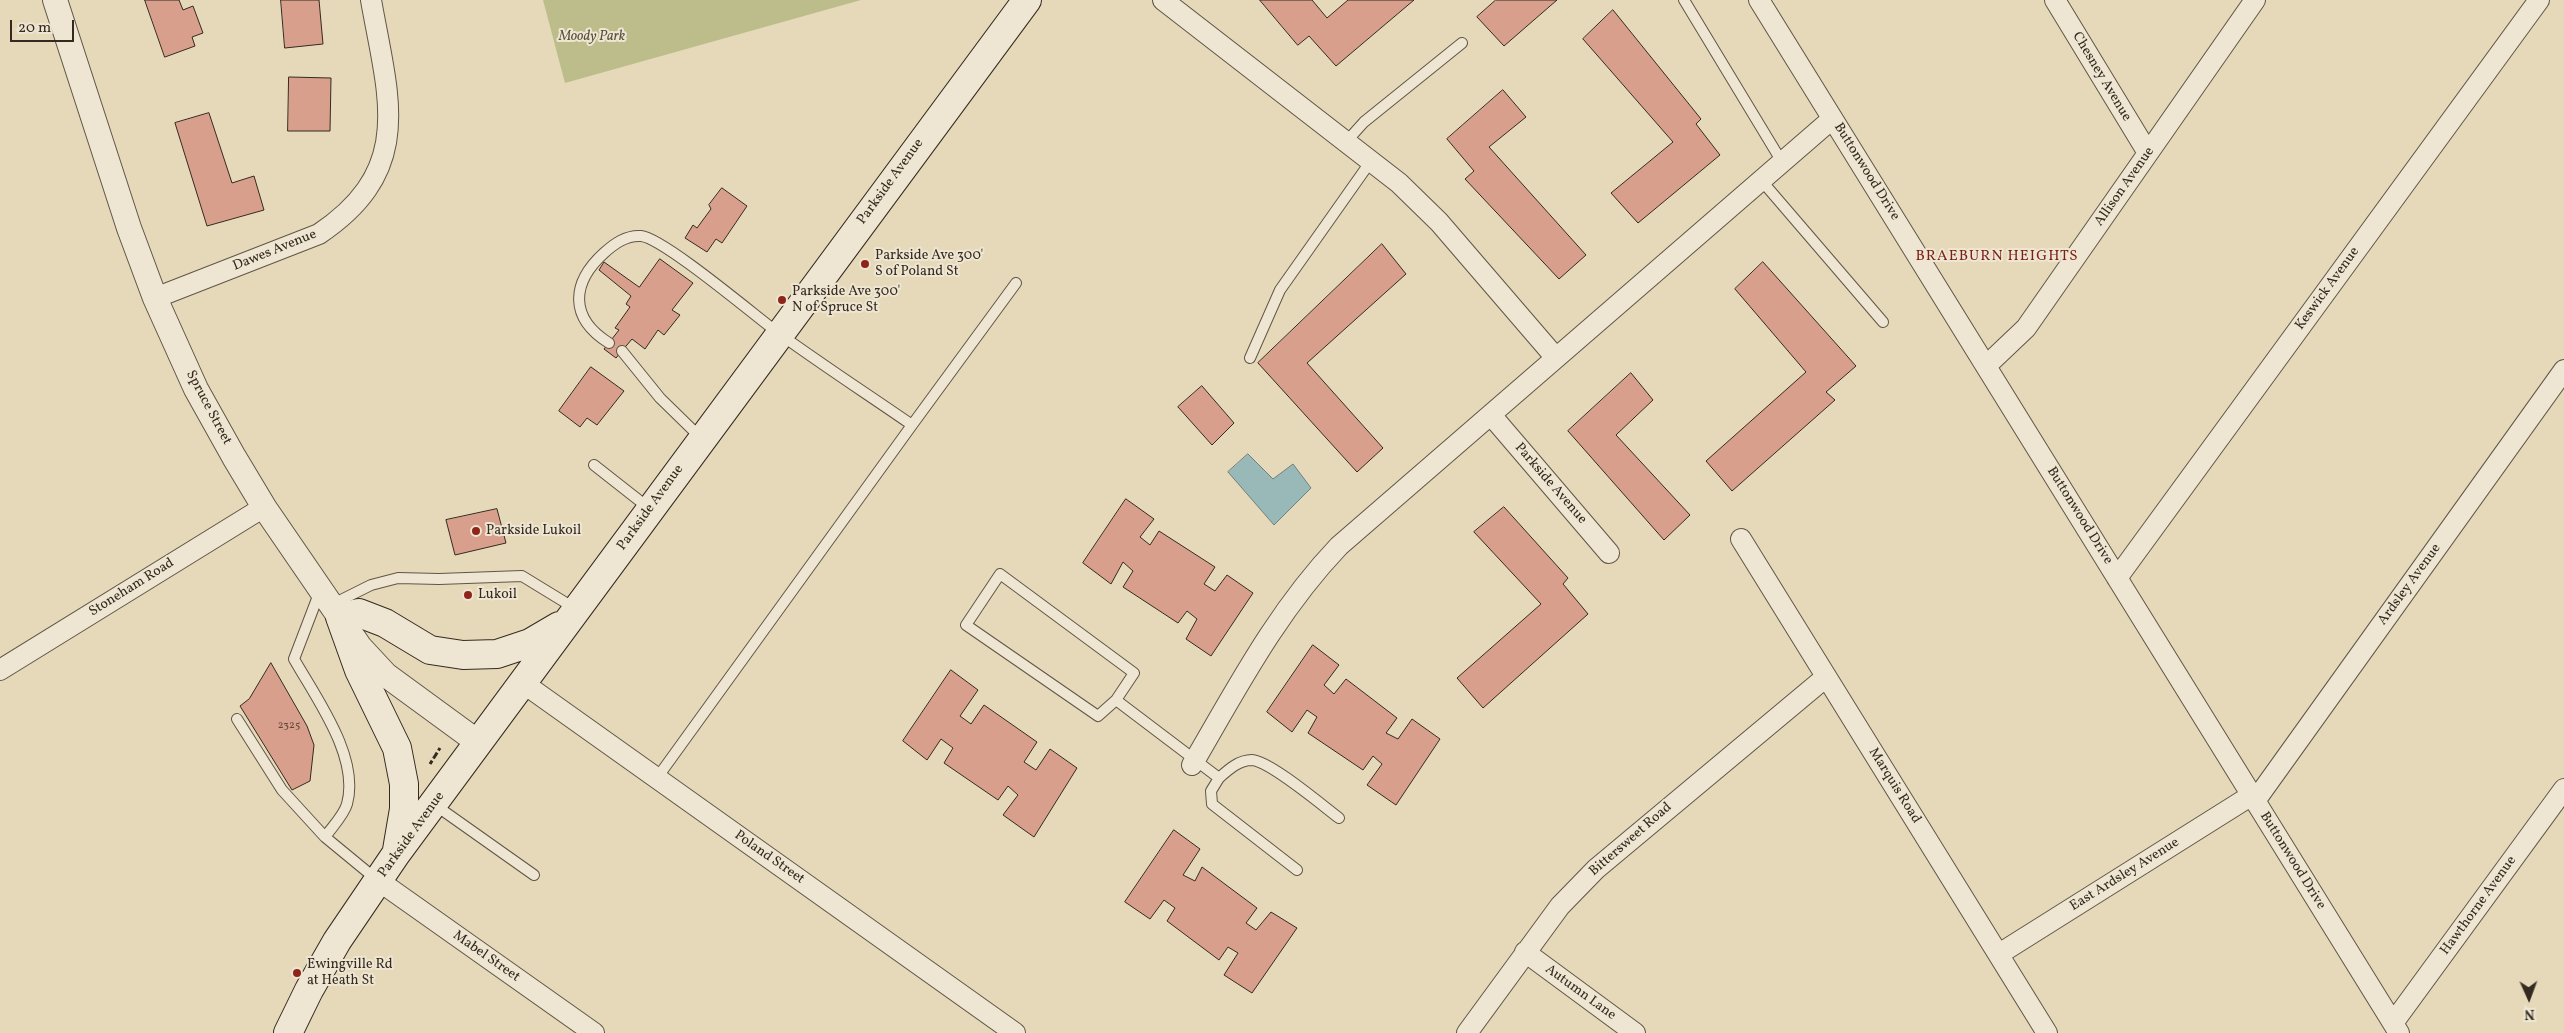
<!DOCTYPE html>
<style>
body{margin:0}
#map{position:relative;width:2564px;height:1033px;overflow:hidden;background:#e5d9ba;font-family:Vollkorn,serif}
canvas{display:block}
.north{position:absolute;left:2504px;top:973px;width:50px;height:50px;-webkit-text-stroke:4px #eee6d2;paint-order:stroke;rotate:178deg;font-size:14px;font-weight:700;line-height:20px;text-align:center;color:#352a1f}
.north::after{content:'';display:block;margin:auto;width:18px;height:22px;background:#352a1f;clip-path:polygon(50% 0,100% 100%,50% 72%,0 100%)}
.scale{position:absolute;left:10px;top:20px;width:64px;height:22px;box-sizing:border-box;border:2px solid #352a1f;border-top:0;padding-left:6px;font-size:15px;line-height:18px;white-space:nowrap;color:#352a1f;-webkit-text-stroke:4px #eee6d2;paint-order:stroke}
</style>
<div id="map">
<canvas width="2564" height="1033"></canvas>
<div class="north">N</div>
<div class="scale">20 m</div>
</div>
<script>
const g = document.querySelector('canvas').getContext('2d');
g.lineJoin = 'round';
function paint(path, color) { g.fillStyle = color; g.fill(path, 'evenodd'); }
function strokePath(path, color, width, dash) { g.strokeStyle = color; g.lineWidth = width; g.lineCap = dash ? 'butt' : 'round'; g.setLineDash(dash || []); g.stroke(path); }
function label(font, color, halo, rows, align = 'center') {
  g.font = font + ' Vollkorn,serif'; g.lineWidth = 4; g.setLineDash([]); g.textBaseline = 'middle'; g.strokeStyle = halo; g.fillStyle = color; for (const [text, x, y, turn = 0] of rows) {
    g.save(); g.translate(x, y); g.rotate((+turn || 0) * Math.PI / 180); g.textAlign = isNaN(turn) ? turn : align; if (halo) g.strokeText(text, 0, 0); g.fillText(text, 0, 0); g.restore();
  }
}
paint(new Path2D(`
 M543,0H861L565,83Z`), '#bcbd8b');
const water = new Path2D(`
 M1248,454L1273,479L1293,464L1311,488L1274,525L1228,472Z`);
paint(water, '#98b9b8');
strokePath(water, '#70807b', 1);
const building = new Path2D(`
 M145,0H179L183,10L193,6L203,33L192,37L195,46L165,57Z
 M281,0H319L323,44L285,48Z
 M1260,0H1312L1327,18L1348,0H1414L1336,66L1309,36L1298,45Z
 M1496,0H1557L1504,46L1477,17Z
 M1613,10L1701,119L1696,124L1720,155L1638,223L1611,193L1673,142L1583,39Z
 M289,77L331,78L330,131H288Z
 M1503,90L1526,117L1489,147L1586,255L1559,279L1465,179L1474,171L1447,139Z
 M209,113L232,183L254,176L264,210L207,226L175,123Z
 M722,188L747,206L722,243L716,239L707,252L685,238L693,225L697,228L711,209L709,205Z
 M1382,244L1406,274L1307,363L1383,448L1357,472L1258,363Z
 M660,259L693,283L672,310L680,315L664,335L658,330L645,349L632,339L616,358L604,349L619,330L615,328L630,307L626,304L631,296L599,270L604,262L639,287Z
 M1763,262L1856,366L1826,392L1835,400L1732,491L1706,461L1806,372L1735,289Z
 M591,367L624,391L597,425L587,418L580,427L559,411Z
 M1631,373L1653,400L1616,435L1690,515L1664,540L1568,431Z
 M1202,386L1234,423L1212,445L1178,407Z
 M1126,499L1154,519L1140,537L1150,545L1159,531L1215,567L1204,584L1215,591L1227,575L1253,593L1211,656L1186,639L1197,619L1187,611L1178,623L1123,587L1133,571L1123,562L1111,584L1083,563Z
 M1504,507L1568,578L1563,584L1588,614L1483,708L1457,678L1541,604L1474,532Z
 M497,509L506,543L455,555L446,520Z
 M1313,645L1339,665L1324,685L1334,694L1346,679L1397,718L1386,733L1398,739L1412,719L1440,739L1396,805L1367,785L1382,764L1373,756L1363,770L1308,733L1317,717L1307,710L1292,732L1267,712Z
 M271,663L307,726L314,745L310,781L292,790L240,706L249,699Z
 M951,670L978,690L960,716L971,724L984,705L1037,742L1024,762L1036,770L1050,749L1077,768L1034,837L1003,815L1018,795L1008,786L998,800L944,763L953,748L941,739L927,760L903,741Z
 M1174,830L1200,849L1183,875L1195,881L1202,867L1257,908L1246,923L1256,930L1271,912L1297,928L1252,993L1224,975L1238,953L1228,947L1219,960L1167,921L1175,908L1164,900L1150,919L1125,902Z`);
paint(building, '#d99f8d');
strokePath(building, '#352a1f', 1);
const service = new Path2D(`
 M1684,0L1782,162
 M1346,142L1364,122L1462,43
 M1761,180L1883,322
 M609,343C569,318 571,283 604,253C614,244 626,235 641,236C663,238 753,314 777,332C821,364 867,394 912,425L657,778
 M622,351L660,398L702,439
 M1250,358L1280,290L1371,161
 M912,425L1016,283
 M594,465L650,509
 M320,591L294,659C316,698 360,757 347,804C344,815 332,827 325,837
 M331,605L371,585L398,578L439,579L522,576L576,609
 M1116,700L1134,673L1000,574L966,625L1098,716L1116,700L1219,778L1211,791L1212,804L1297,870
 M237,719L282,790L325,837L376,879
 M1219,778C1229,769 1239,760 1252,760C1270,761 1323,806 1339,818
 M435,805L534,875`);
const minor = new Path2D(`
 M1163,0L1399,183L1439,222L1556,358
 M1759,0L2399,1033
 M2055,0L2148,153
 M155,298L319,234C416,169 388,97 371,0
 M1986,366L2026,328L2255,0
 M1491,415L1609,553
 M1741,539L2047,1033
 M2117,578L2539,0
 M0,670L264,507
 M523,683L1015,1033
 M1192,765C1237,688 1277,611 1339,546L1832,119
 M2255,801L2564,370
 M379,881L594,1033
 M1525,952L1635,1033
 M1999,954L2252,795
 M2393,1023L2564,789
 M1467,1033L1560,906L1596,869L1826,677`);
const tertiary = new Path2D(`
 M55,0L129,228L155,298L196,389L234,457L264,507L360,647L386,675L479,743`);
const secondary = new Path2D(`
 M397,850L404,809V784L397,748L359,670L340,617L359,613L385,623L430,650L463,655L497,654L530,643L559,626
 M288,1033L309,990L337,941L396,854L1027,0`);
strokePath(service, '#615646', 12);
strokePath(minor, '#615646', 22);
strokePath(tertiary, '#615646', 26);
strokePath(secondary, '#352a1f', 30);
strokePath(new Path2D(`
 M435,756L440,748
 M430,764L435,756L438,758`), '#352a1f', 3, [4, 2.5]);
strokePath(service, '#eee6d2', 10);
strokePath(minor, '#eee6d2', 20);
strokePath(tertiary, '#eee6d2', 24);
strokePath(secondary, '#eee6d2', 28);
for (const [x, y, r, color] of [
 [865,264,5,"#8f2418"],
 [782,300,5,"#8f2418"],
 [476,531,5,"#8f2418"],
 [468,595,5,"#8f2418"],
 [297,973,5,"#8f2418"]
]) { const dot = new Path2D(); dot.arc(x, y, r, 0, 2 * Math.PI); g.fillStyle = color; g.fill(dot); strokePath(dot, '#eee6d2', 2); }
label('11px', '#5e473a', null, [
 ["2325",289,726]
]);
label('italic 14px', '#574f3a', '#eee6d2', [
 ["Moody Park",592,37]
]);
label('14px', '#352a1f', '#eee6d2', [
 ["Chesney Avenue",2101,77,59],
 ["Buttonwood Drive",1866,172,58],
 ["Parkside Avenue",891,182,-54],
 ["Allison Avenue",2125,187,-55],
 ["Dawes Avenue",275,251,-22],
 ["Keswick Avenue",2328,289,-54],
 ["Spruce Street",208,408,62],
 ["Parkside Avenue",1550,484,49],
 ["Parkside Avenue",651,508,-54],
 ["Buttonwood Drive",2079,516,58],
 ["Ardsley Avenue",2410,585,-54],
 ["Stoneham Road",132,588,-32],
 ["Marquis Road",1894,786,58],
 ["Parkside Avenue",412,835,-54],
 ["Bittersweet Road",1631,840,-41],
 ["Poland Street",769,858,35],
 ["Buttonwood Drive",2292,861,58],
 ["East Ardsley Avenue",2125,875,-32],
 ["Hawthorne Avenue",2479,906,-54],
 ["Mabel Street",486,957,35],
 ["Autumn Lane",1580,993,36]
]);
label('14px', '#352a1f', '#eee6d2', [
 ["Parkside Ave 300'",875,256],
 ["S of Poland St",875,272],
 ["Parkside Ave 300'",792,292],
 ["N of Spruce St",792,308],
 ["Parkside Lukoil",486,531],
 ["Lukoil",478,595],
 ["Ewingville Rd",307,965],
 ["at Heath St",307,981]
], 'left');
g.letterSpacing = '1px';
label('15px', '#7a1f14', '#eee6d2', [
 ["BRAEBURN HEIGHTS",1997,257]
]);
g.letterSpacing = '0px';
</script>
